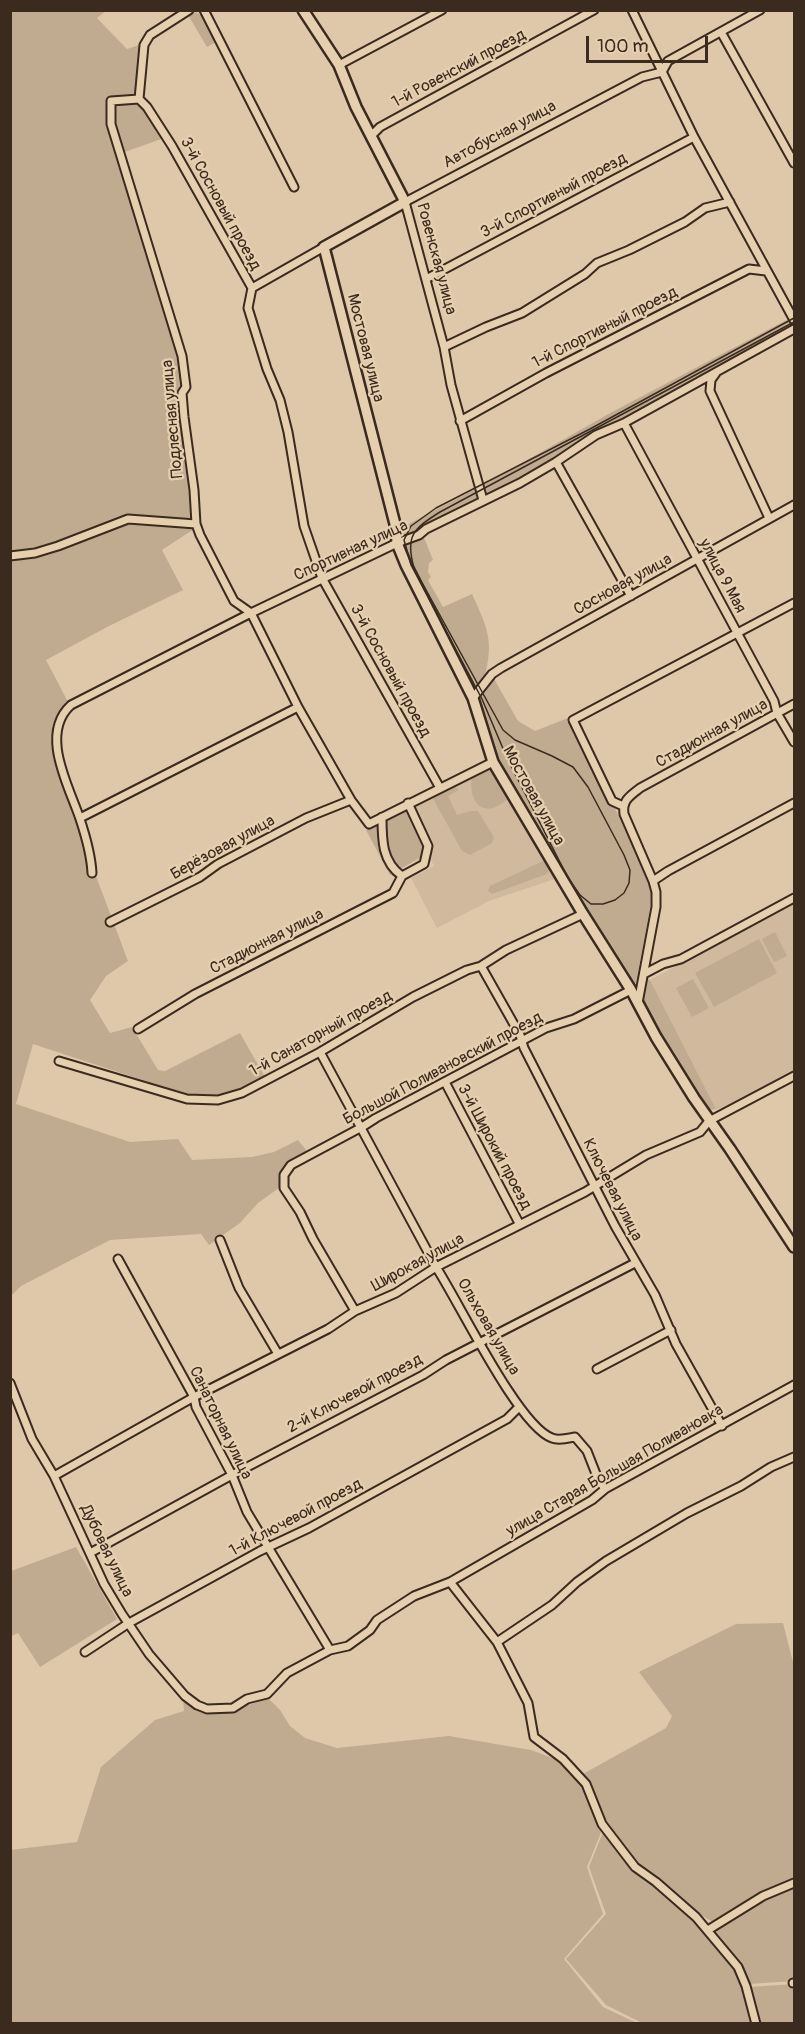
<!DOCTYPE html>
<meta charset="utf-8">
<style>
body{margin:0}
#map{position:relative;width:805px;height:2034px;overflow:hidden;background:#dfc8a9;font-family:Pangolin,sans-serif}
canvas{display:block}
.frame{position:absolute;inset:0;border:12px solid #3b2a1e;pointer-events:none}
.scale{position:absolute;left:586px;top:36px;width:122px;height:27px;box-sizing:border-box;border:3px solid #3b2a1e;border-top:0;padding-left:8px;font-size:18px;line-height:21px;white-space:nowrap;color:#3b2a1e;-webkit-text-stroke:4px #e6cfaf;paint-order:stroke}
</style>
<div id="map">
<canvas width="805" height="2034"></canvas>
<div class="frame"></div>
<div class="scale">100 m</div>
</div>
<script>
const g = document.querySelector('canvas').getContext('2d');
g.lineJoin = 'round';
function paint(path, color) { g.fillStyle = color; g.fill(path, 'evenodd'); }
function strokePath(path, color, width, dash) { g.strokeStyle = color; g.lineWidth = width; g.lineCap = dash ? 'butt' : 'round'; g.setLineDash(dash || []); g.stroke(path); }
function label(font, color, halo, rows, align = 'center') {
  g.font = font + ' Pangolin,sans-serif'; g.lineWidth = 4.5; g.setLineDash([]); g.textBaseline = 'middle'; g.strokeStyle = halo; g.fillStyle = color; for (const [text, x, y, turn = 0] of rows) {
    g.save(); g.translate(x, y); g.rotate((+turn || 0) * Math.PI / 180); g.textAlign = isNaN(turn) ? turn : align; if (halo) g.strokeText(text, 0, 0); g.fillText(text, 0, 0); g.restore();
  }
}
paint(new Path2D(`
 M485,767L491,768L495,772L555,879L489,901L437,928L411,878L434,866L405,808Z
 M794,904V1071L723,1108L716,1109L650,980Z`), '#d0b99c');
paint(new Path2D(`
 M11,11H106L97,18L127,49L142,44L136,95L105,102L182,362L194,529L162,550L183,590L109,626L46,660L68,702L61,708L53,739L56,759L71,810L128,961L106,976L90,1000L110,1033L132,1027L158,1070L165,1071L240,1033L265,1077L241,1089L218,1097L191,1096L33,1044L16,1104L130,1142L178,1139L192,1160L252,1157L274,1152L298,1140L310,1155L290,1164L283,1185L258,1203L240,1223L209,1245L201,1234L110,1240L21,1286L11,1296Z
 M195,12L204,16L216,42L207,47L188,15Z
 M135,101L140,103L164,138L122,153C118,137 108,117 117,102Z
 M794,316V326L595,433L555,461L519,481L487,495L424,528L417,534L407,537L402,534L403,527L483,485L612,412Z
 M422,537L425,540L433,560L429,563L428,572L431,577L428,580L443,607L472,594C485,623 494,638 486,671C483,679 482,685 475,690L409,564L405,553L406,544Z
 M493,677L518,721L535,731L568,718L630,837L648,878L651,892L650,908L636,983L632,984L629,982L505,772L487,731L479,700L485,687Z
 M485,767C498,769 504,788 510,798C505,801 498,806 493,808C473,813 468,787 473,774Z
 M451,785L459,790L448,796L457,815L471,811H478L494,837L492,843L470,855L462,851L431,795Z
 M405,808L426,848L423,856L390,875L366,830Z
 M545,860L550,869L547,874L492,894L488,891L490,886Z
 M775,932L787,956L774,962L762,939Z
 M759,939L777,973L714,1007L695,973Z
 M647,979L650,980L716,1109L710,1110L705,1107L644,1007L643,993Z
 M693,979L709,1008L692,1017L676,988Z
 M76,1547L117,1619L40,1667L18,1633L11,1636V1571Z
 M783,1623L794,1666V1881L715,1923C672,1900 632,1866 605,1825C595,1810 589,1791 581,1775L666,1728L672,1716L639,1672L736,1624Z
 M268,1698L280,1710L290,1726L305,1738L337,1748L449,1736L531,1750L560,1761L583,1787L602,1830L587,1867L603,1914L564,1959L603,2007L637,2023H11L10,1850L77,1842L101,1767L155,1720L184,1711L183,1700L201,1713L237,1709Z
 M603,1832L635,1870L694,1919L736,1968L754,2023H642L606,2005L566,1959L606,1914L589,1867Z
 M794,1888V1981L748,1984L741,1966L713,1931C739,1912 765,1899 794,1888Z
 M794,1984V2023H759L749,1987Z`), '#c1ab90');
const minor = new Path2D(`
 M204,10L294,187
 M632,10L694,137L794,320
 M721,32L794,163
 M339,65L442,10
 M139,99L111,101V124L182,356L186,387L182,393L184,417L194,490L196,524L200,535L234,601L251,613L298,707L351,800L369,824L493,762
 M139,99L147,107L172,146L252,288L248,308L267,369L280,400L288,432L304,526L322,578L440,788
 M139,99L144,45L150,35L189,10
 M371,136L380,127L594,10
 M426,279L694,137
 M252,288L324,247
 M444,347L486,327L522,313L585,274L597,263L629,250L685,222L705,208L730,202
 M716,373L711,380L710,391L769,518
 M460,421L546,373L749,269L766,271
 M624,423L774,701L777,713L794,742
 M556,462L631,596
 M483,500L451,385L444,347L405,202L642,77L662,72L668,61L760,10
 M10,556L35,553L58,546L128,519L196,524
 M473,698L492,674L501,668L794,505
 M623,806L612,801L573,720L794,603
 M382,817C382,840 382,862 402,876
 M80,818L298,707
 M92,873C91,854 86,837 80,819C69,786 39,734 71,705L251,613L397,543L419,535L426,529L520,483L556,462L596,435L624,423L794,329
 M402,876L424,864L428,846L408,803
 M653,881L668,871L794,803
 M110,922L200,877L218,864L306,818L351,800
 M481,966L520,1035L524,1048L615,1226L655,1295L676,1344L722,1426
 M644,974L663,964L681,959L794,898
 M638,1003L656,907V892L653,881L624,814C622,800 630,796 640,788L794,704
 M138,1029L195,994L393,893L402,876
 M320,1052L436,1267C459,1302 518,1426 552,1438C559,1441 569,1438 575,1437L587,1451L598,1479L605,1489
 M59,1061L187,1099L218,1100L242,1093L320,1052L413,997L467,970L481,966L506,950L583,914
 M445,1082L520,1225
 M220,1240L239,1288L278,1354
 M118,1259L194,1397L196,1407L232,1475L247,1512L330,1650
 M355,1311L313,1239L300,1212L284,1188V1175L291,1165L362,1127L376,1118L546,1028L574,1019L631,990
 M597,1369L671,1330
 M10,1383L32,1439L54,1476L104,1584L122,1614L149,1654L185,1696L197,1705L207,1709L233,1708L247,1699L267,1694L287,1673L330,1650L348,1646L370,1630L377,1620L414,1596L450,1582L592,1500L605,1489L794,1385
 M54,1476L194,1397L328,1329L355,1311L396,1293L436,1267L585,1192L646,1155L700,1132L709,1121L794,1076
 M90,1553L232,1475L423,1375L446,1360L635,1263
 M450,1582L497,1642L528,1703L534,1737L563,1759L586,1784L602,1824L635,1867L656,1882L696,1917L738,1967L746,1986L756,2024
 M497,1642L552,1605L577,1582L606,1561L687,1513L741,1486L771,1467L794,1457
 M85,1652L129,1623L260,1551L309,1528L507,1419L519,1407
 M708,1930L763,1896L794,1883
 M793,1983H794`);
const tertiary = new Path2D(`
 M303,10L339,65L356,107L405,202L324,247L396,528L397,543L406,565L473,698L493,762L583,914L631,990L656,1037L694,1098L730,1149L794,1247`);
strokePath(minor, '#3b2a1e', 11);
strokePath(tertiary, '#3b2a1e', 14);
strokePath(minor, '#e6cfaf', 7);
strokePath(tertiary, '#e6cfaf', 9);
strokePath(new Path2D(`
 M794,318L590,429L436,508L411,526L404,540L411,565L482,699L507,758L568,878L580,895L591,904H603L615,900L624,893L629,883L630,870L624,855L588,787L573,767L552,756L515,740L503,730L414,568C405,536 413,529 440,512L794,322`), '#3b2a1e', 1.5);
label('16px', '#3b2a1e', '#e6cfaf', [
 ["1-й Ровенский проезд",459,69,-28],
 ["Автобусная улица",500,135,-28],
 ["3-й Спортивный проезд",554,196,-28],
 ["3-й Сосновый проезд",220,204,61],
 ["Ровенская улица",436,259,75],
 ["1-й Спортивный проезд",605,328,-27],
 ["Мостовая улица",365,348,76],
 ["Подлесная улица",173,419,-95],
 ["Спортивная улица",351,551,-25],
 ["улица 9 Мая",722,576,62],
 ["Сосновая улица",623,585,-29],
 ["3-й Сосновый проезд",390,671,61],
 ["Стадионная улица",712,734,-29],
 ["Мостовая улица",533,796,61],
 ["Берёзовая улица",223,848,-29],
 ["Стадионная улица",267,942,-27],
 ["1-й Санаторный проезд",321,1034,-29],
 ["Большой Поливановский проезд",443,1069,-28],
 ["3-й Широкий проезд",494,1147,62],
 ["Ключевая улица",612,1190,63],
 ["Широкая улица",418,1263,-29],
 ["Ольховая улица",488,1327,60],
 ["2-й Ключевой проезд",355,1394,-28],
 ["Санаторная улица",220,1423,64],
 ["улица Старая Большая Поливановка",615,1471,-30],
 ["1-й Ключевой проезд",296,1518,-28],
 ["Дубовая улица",106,1551,64]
]);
</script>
